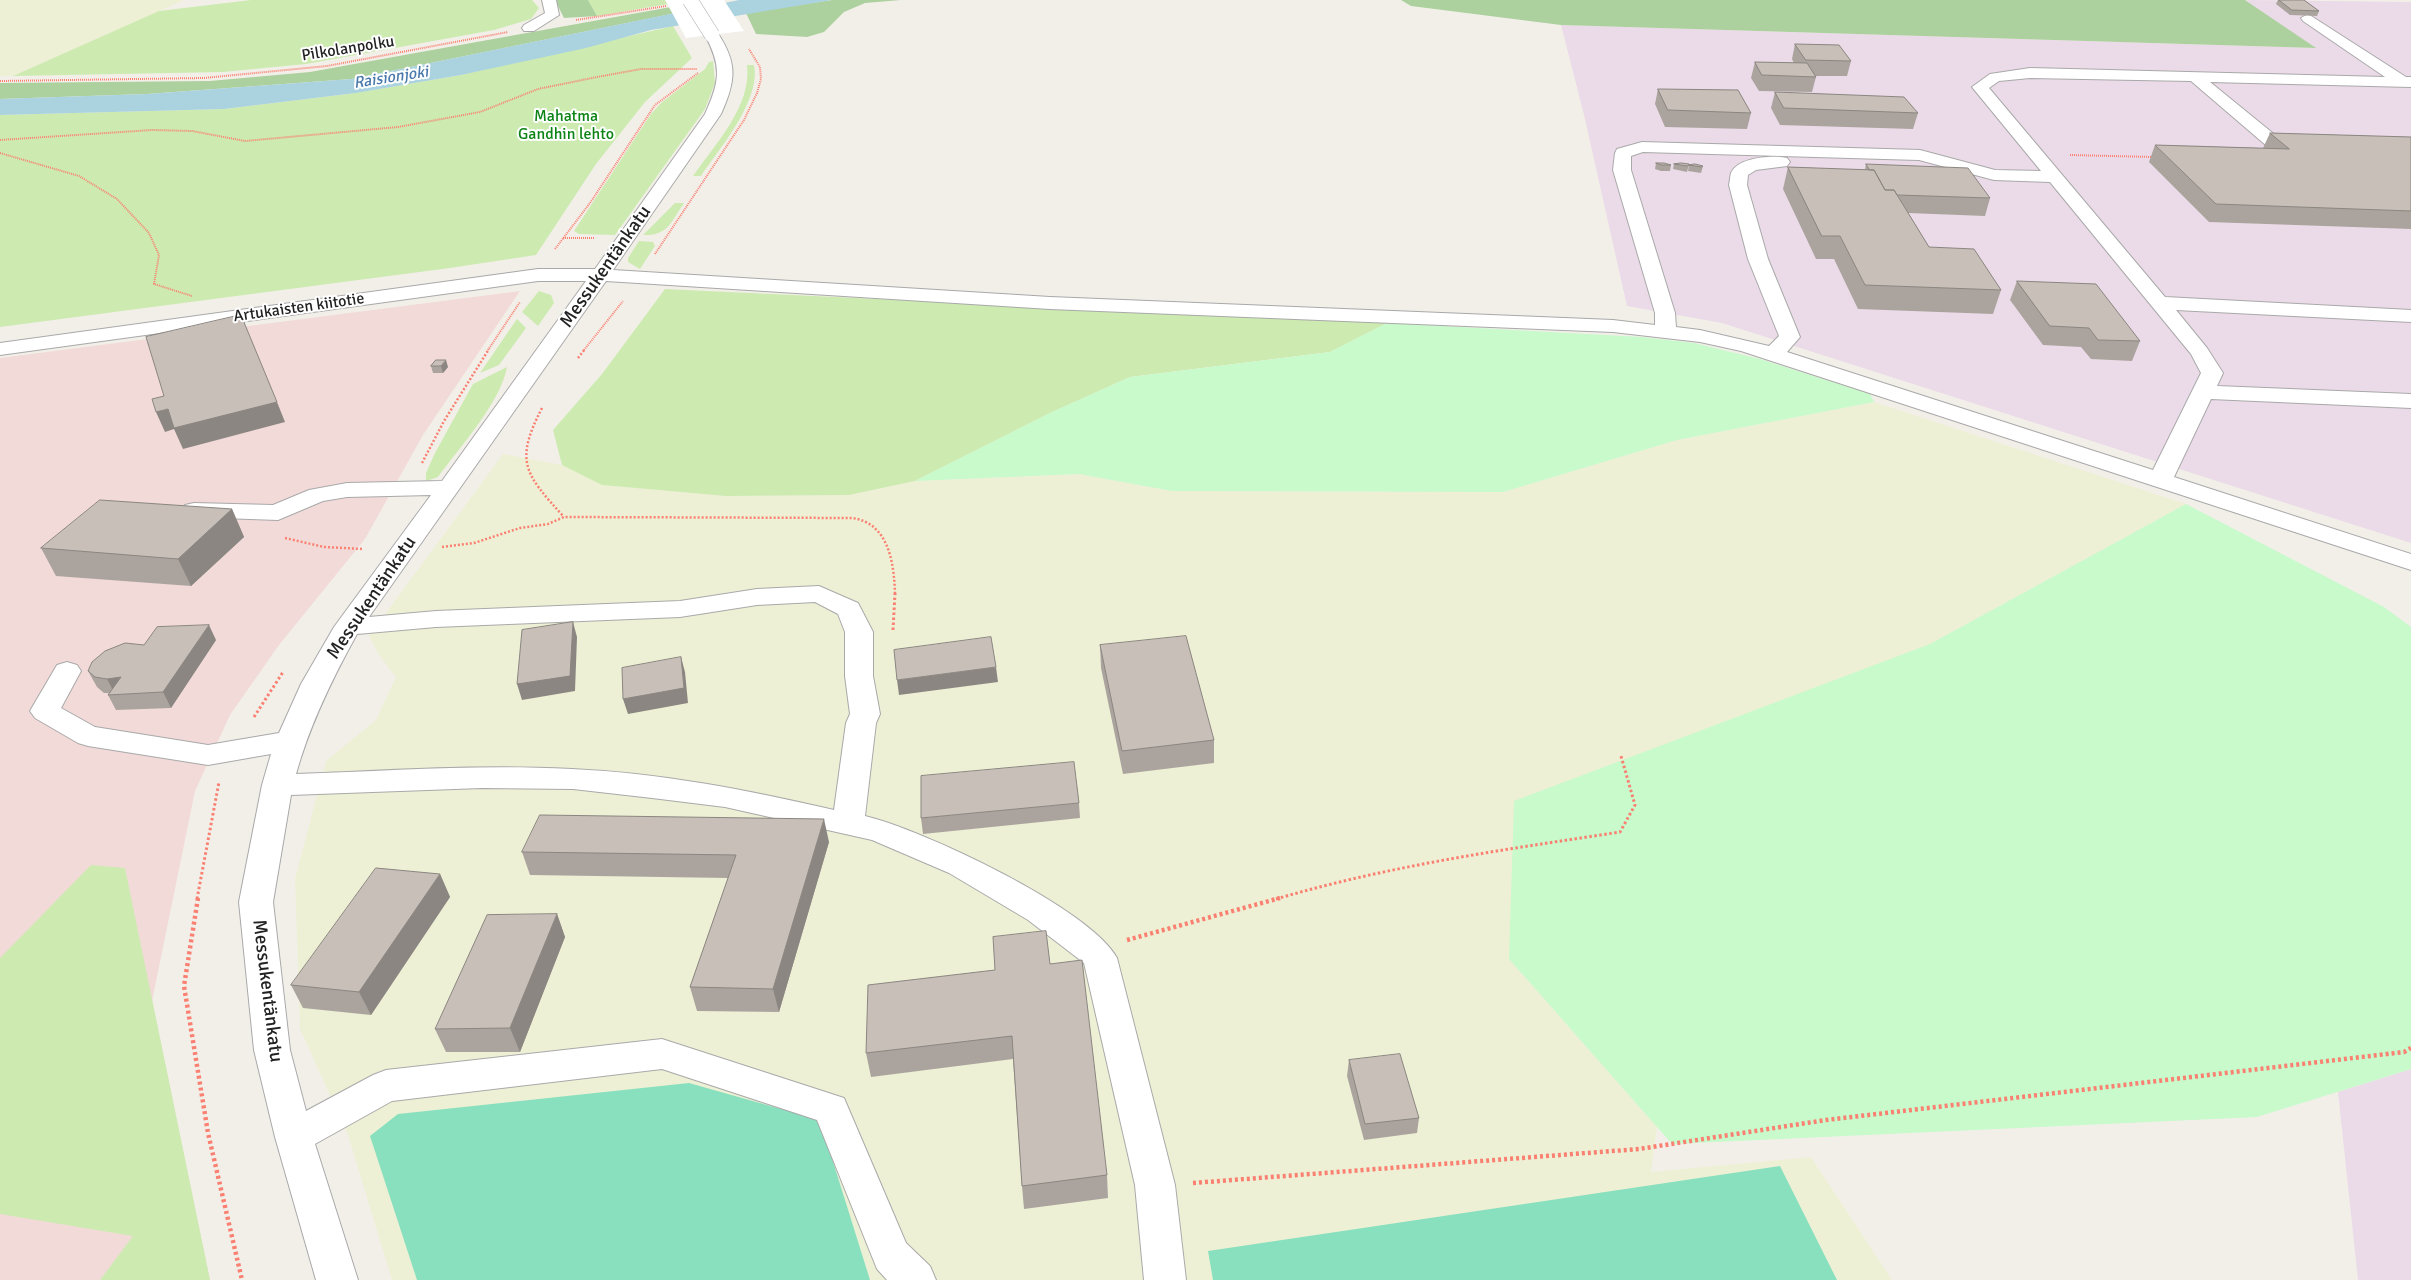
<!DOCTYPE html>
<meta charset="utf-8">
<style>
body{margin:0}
canvas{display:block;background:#f2efe9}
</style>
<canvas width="2411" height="1280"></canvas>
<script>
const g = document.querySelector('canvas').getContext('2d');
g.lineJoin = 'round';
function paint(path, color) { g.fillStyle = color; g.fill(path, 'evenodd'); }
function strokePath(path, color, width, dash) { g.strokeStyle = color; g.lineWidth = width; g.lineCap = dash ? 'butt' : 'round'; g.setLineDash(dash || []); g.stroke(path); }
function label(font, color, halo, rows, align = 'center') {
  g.font = font + ' Signika,sans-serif'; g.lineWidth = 4; g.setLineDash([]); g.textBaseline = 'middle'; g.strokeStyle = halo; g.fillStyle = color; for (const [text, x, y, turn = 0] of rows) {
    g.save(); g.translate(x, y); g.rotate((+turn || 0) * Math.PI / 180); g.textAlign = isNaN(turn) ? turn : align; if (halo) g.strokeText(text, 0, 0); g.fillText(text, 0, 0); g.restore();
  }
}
paint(new Path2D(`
 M520,291L423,435L365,539L279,645L230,715L195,791L152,1001L210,1280H0V358Z`), '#f2dad9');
paint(new Path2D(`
 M2245,0L2411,2V543L1722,323L1627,306L1584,115L1561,25L2315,48Z
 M2411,1069V1280H2358L2338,1092Z`), '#ebdbe8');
paint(new Path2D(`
 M0,0H184L13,76H0Z
 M1874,402L2186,504L1930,644L1509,959L1657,1127L1651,1172L1811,1157L1892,1280H392L348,1135L300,1029L295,879L326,761L376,720L396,677L379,655L369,636L503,454L562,465L602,485L726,496L849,495L915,481L1079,474L1172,491L1503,492L1677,440Z`), '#eef0d5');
paint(new Path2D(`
 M251,0H532L539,8L531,19L494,30L306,64L223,72L13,76L159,11Z
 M588,0H665L668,4L597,16Z
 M673,26L692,58L645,102L596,164L536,255L450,268L0,327V115L224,109L356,93L461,75Z
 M713,61L715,83L705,109L615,235L579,234L574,231L651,114L661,103L705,69L709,62Z
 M747,65H754C761,100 720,148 701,176H693C715,144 752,106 747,65Z
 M675,203H684C671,222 668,236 643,235Z
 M639,241L653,242L655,246L640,269L628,262V258Z
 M665,289L1387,323L1330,352L1130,377L1050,413L915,481L849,495L726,496L602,485L562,465L553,430L602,374Z
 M539,291L551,295L554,303L538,326L522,312Z
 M517,319L526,328L499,365L480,373Z
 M507,367C501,402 459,448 438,477L426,481V473L435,453L473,384Z
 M91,865L125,868L210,1280H100L133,1236L0,1214V958Z`), '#cdebb0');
paint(new Path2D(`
 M555,0H588L597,16L564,18Z
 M832,0H901L865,3L844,12L824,32L807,37L756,34L746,13Z
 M1401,0H2245L2316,48L1561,25L1411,6Z
 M671,7L676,13L352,79L147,94L0,99V83L210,81L310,72Z`), '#add19e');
paint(new Path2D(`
 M1387,323L1642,337L1694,343L1760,359L1870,394L1874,402L1677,440L1503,492L1172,491L1079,474L915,481L1050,413L1130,377L1330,352Z
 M2186,504L2384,607L2411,627V1069L2257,1117L1672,1144L1509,959L1514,801L1930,644Z`), '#c8facc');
paint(new Path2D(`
 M689,1083L820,1120L870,1280H417L370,1136L398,1114Z
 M1780,1166L1837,1280H1213L1208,1251Z`), '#88e0be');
paint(new Path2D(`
 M739,0H832L651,30L586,48L461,75L356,93L224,109L0,115V99L147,94L352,79Z`), '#aad3df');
paint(new Path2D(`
 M665,0H724L744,31L686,38Z`), '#fff');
const minor = new Path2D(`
 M542,0H556L559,15L534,31H524L522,28L524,25L545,13Z
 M2308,14L2406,77H2411V87L2210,82L2280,139L2282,143L2280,147H2268L2191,81L2030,78L1999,81L1989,88L2165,297L2411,310V322L2176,310L2207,348L2223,373L2217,386L2411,394V408L2211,399L2174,477L2411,554V570L1741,351L1700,342L1613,332L1050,309L606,281L369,617L436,611L680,601L757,589L819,586L858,603L873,632V676L880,714L876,723L865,816C921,829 1090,908 1117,958L1175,1185L1186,1280H1144L1135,1185L1084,963L1028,920L949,873L872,840L725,807L652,798L573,789L482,788L291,795L273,902L290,1050L306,1111L373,1075L386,1070L662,1039L844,1098L906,1243L930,1266L936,1280H887L877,1269L817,1120L662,1069L392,1101L315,1144L358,1280H316L275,1137L254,1050L239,902L262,785L271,754L208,765L88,746L78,743L35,718L30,711L57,665L67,662L77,665L81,671L61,708L95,727L208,745L279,733L301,684L334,627L431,495L347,497L323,501L278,520L194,517L185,515L182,510L185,505L194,503L273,505L309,490L347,483L442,481L586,281H538L0,355V343L538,269H595L705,114C720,81 722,67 705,35L707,32H717C738,63 736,81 721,114L613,270L1050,297L1613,320L1655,325V313L1613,170L1615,153L1617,149L1642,142L1920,150L1995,170L2041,171L1972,87L1990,74L2030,68L2385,77L2303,21L2301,18ZM1643,152L1919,160L1994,180L2050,182L2191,354L2201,373L2153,470L1787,352L1800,337L1768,259L1747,185L1748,175L1756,170L1787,166L1790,162L1787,158C1773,155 1738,157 1731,173C1730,176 1730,181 1729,185L1748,259L1779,336L1769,346L1700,330L1676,327L1675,313L1631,170V156ZM815,602L838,614L845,632V676L850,714L846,723L834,810C748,790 661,773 572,769C480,764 387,771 296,774C310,724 332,679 357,634L436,627L680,617L757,605Z`);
strokePath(minor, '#a9a9a9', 2);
strokePath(new Path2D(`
 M576,20L666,6
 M0,81L204,78L327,66L508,32
 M0,140L152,130L192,131L245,141L398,127L480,112L538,89L597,77L641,69H697
 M0,153L79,176L117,199L149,233L159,255L154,284L192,296
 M2070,155L2153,157
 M563,238H594
 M555,249L590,203L655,105L698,73
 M655,254L744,120L757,93L761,79L760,67L749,49
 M488,350L520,302
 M584,350L623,301`), '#fa8072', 2, [1, 1]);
strokePath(new Path2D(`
 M578,358L585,349
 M542,408C514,462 525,474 564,517
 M422,463L444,421L489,349
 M285,538L324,547L363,549
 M442,547L474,543L520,528L548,524L564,517L852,518C889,523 894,563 895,594`), '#fa8072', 2.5, [2, 2]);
strokePath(new Path2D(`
 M893,630L895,593
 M254,717L283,672
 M197,899L219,782
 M1276,899C1392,865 1502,850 1620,832L1635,805L1621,756`), '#fa8072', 3, [2.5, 2.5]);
strokePath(new Path2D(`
 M198,898L184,986L208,1133L242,1280
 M1127,940L1280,898
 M1193,1183L1639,1149L1826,1120L2404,1052L2411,1048`), '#fa8072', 4.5, [3, 3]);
paint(minor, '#fff');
const minorBridge = new Path2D(`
 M690,0L712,35`);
strokePath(minorBridge, '#a9a9a9', 16, []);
strokePath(minorBridge, '#fff', 15);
paint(new Path2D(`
 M2278,0H2304L2319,11L2317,16L2290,15L2276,4Z
 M1795,44L1851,61L1847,76H1815L1816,77L1812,92L1759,91L1751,78L1755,62L1794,63L1792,59Z
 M1658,89L1751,113L1747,129L1665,127L1655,104Z
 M1775,92L1918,113L1913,129L1780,125L1771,108Z
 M2270,133L2411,137V229L2209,222L2149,162L2155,145L2263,148Z
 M1656,163L1671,165L1670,171H1661L1655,169Z
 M1674,164H1689L1687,172L1673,169Z
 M1866,164L1990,198L1985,216L1908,213L1929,247L2001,290L1993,314L1858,309L1834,259H1816L1783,189L1788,167L1865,170Z
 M1689,165L1703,166L1701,173L1688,171Z
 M2017,281L2140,341L2132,361L2091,359L2081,347L2043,345L2010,300Z
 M436,360L448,367L443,373H433L431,366Z
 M232,509L244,537L191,586L56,576L41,548Z
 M216,640L171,708L116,710L108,695L109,693H104L97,687L88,671L144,645Z
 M1100,645L1214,740V763L1123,774L1101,668Z
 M1079,803L1080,818L923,834L921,818Z
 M829,842L779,1012L697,1011L690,987L728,878L530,875L522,852Z
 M440,874L450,897L371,1015L303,1008L291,985Z
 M557,914L565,937L520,1052H446L435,1029Z
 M1050,964L1107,1175L1108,1198L1024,1209L1022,1186L1013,1059L871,1077L866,1053Z
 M1349,1060L1419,1118L1417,1133L1364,1140L1347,1076Z`), '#aba49e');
paint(new Path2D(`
 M446,360L448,367L443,373L441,366Z
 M277,402L285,422L183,449L174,429L165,432L156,412L168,409Z
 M232,509L244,537L191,586L178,559Z
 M573,622L577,637L575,691L522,700L517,684Z
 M209,625L216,640L171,708L163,692Z
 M681,657L685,672L688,703L628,714L623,699Z
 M996,667L998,682L899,695L897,680Z
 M121,677L115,694L107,679Z
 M824,819L829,842L779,1012L773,989Z
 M440,874L450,897L371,1015L359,992Z
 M557,914L565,937L520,1052L510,1028Z`), '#8b8681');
const building = new Path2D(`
 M2279,0H2304L2319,11L2292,10Z
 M1795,44L1839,45L1851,61L1806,60Z
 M1755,62L1807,63L1816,77L1762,75Z
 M1658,89L1738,90L1751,113L1668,110Z
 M1775,92L1904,97L1918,113L1784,108Z
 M2270,133L2411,137V211L2216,204L2155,145L2289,149Z
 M1656,163H1664L1671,165H1662Z
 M1681,163L1689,164L1688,166L1674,164Z
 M1695,164L1703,166L1702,167L1689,165Z
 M1866,164L1968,168L1990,198L1897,195L1894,190H1885L1874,170H1870Z
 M1788,167L1874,170L1885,190H1894L1929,247L1974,249L2001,290L1865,285L1840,236H1822Z
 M2017,281L2096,284L2140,341L2098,340L2089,328L2050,326Z
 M241,315L277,402L174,428L168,409L156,412L152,399L164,396L146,337Z
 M436,360H446L441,366H431Z
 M100,500L232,509L178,559L41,548Z
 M573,622L570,676L517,684L522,630Z
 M209,625L163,692L108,695L121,677L107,679L95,677L88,671L92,662L105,651L125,643L144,645L157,627Z
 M1186,636L1214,740L1122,751L1100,645Z
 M991,637L996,667L897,680L894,650Z
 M681,657L684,688L623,699L622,668Z
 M1074,762L1079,803L921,818V776Z
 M540,815L824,819L773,989L690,987L736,855L522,852Z
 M376,868L440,874L359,992L291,985Z
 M557,914L510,1028L435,1029L487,915Z
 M1046,931L1050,964L1082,960L1107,1175L1022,1186L1012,1036L866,1053L868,985L995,970L993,937Z
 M1400,1054L1419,1118L1365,1124L1349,1060Z`);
paint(building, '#c7bfb8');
strokePath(building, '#8b8681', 1);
label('16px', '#222', '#fff', [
 ["Pilkolanpolku",348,49,-9],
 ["Artukaisten kiitotie",299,308,-8]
]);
label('italic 16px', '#4a7aab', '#fff', [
 ["Raisionjoki",391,78,-9]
]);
label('16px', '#0c8416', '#fff', [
 ["Mahatma",566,117],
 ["Gandhin lehto",566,135]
]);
label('19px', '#222', '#fff', [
 ["Messukentänkatu",606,267,-55],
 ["Messukentänkatu",372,598,-56],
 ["Messukentänkatu",267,991,83]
]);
</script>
